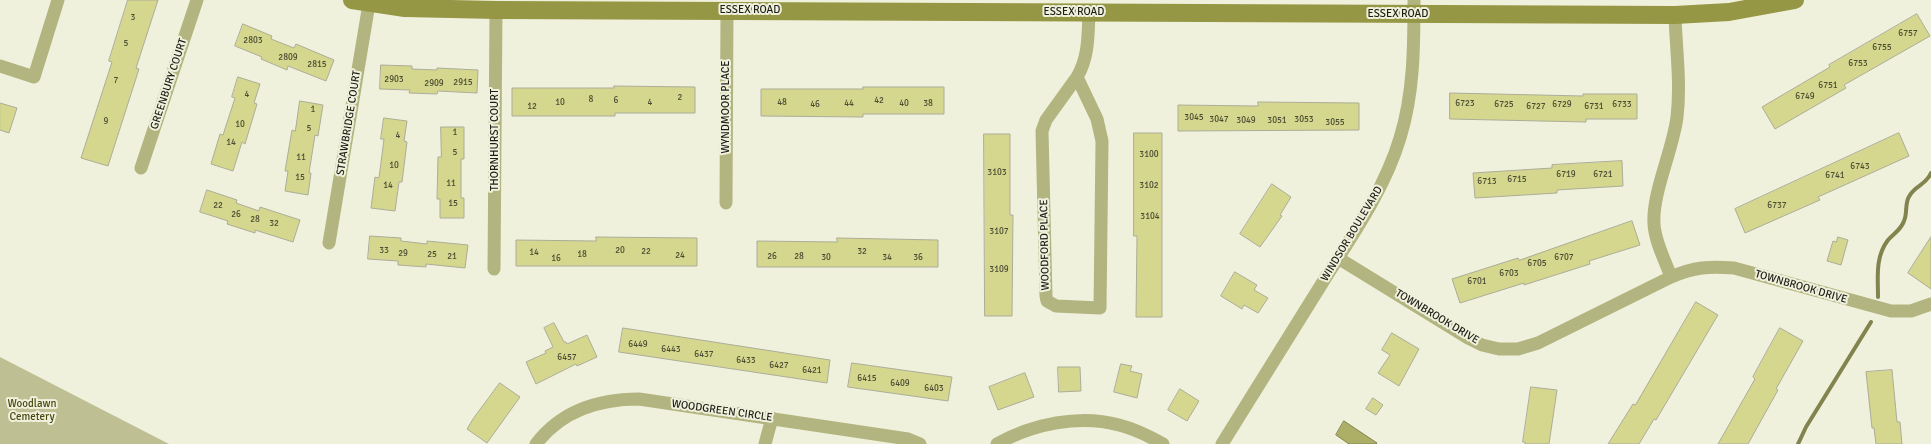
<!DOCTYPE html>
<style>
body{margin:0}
canvas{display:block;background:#f0f1dc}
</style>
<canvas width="1931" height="444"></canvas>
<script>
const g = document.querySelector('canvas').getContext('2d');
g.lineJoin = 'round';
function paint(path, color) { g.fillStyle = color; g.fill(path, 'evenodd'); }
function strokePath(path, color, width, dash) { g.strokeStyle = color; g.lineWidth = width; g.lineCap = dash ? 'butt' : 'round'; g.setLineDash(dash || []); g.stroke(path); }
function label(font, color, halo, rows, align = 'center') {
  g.font = font + ' Signika,sans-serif'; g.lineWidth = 4; g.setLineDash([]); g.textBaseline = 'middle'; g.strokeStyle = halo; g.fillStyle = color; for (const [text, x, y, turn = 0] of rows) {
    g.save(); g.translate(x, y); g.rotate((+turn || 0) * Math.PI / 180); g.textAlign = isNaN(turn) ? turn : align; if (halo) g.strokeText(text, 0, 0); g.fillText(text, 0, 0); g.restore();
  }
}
paint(new Path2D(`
 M0,357L169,444H0Z`), '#bec094');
const water = new Path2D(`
 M1344,421L1377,443L1376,444H1349L1336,435Z`);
paint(water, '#adaf67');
strokePath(water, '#82844f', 1);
strokePath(new Path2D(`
 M1878,297C1878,277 1875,257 1888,240C1893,234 1901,230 1904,221C1908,212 1904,203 1910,195C1916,185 1926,185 1931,173
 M1798,444L1806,427L1871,322`), '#82844f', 4);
const building = new Path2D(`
 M128,0H158L136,68L139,69L108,166L81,158L112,62L109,61Z
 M1917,14L1930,36L1844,85L1846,88L1775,129L1762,107L1830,67L1829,65Z
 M243,24L272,36L271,39L294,48L296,44L334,60L326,81L288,66L287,70L261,59L262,57L235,46Z
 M381,65L412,66V69L437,70V68L478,70L477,93L438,91L437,94L409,93L410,90L380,89Z
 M238,77L260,84L254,103L257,104L245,144L242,142L233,171L211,164L220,134L223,135L235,98L232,97Z
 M614,86L695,87V113H615V116H512V88H614Z
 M863,87H944V114H863V117L761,116V89H863Z
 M1450,93L1583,96V94H1637V119H1586V122L1450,119Z
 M300,101L323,105L318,136L315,135L309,173H311L308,195L285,191L288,171H285L292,130L295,131Z
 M1258,102L1359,103V130L1178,131V105L1258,106Z
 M0,103L17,108L9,133L0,130Z
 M384,118L407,121L404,141L407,142L402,182H399L395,211L371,208L375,177L379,178L384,139H381Z
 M441,127H464V159H461V198H464V218H440V199H437L438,157H441Z
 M1134,133H1162V317H1136L1137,236H1134Z
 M1899,133L1909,156L1818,197L1820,200L1745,233L1735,209Z
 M984,134H1010V215H1013L1012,316H985Z
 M1622,161L1623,186L1557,190V193L1475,198L1473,173L1552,168V165Z
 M1272,184L1291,197L1280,215L1282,216L1260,247L1240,234Z
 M207,190L237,200L236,203L259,211L260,207L300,220L293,242L255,230V233L227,224L228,221L200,212Z
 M1632,221L1640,245L1589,261L1590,264L1524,285V283L1460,303L1452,279L1518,258L1519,260Z
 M370,236L401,238V241L427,244V241L468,245L465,268L426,264V267L398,265V261L368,259Z
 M596,237L697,238V266H516V240L596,241Z
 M1838,237L1848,240L1841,265L1827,261L1833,241L1836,242Z
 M1931,237V289L1908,273Z
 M837,238L938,240V267H757V241L837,242Z
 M1235,272L1257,285L1254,290L1268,298L1258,313L1244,305L1242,309L1221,296Z
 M1696,302L1718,315L1656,420L1654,419L1639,444H1608L1633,404L1635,405Z
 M554,323L564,342H566L567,344L587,335L597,357L577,366L576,364L536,384L526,362L546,353L545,351L553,347L544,328Z
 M623,328L830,360L827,383L619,352Z
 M1780,328L1803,341L1776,389L1778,390L1748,444H1718L1755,379L1753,377Z
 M1392,333L1419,349L1399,386L1378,373L1390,355L1382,350Z
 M852,363L952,377L948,401L848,387Z
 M1121,364L1132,366L1130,371L1142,374L1137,398L1114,392Z
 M1058,367H1080L1081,391L1059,392Z
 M1892,370L1897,422H1900L1902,444H1876L1874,428H1872L1866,372Z
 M1025,373L1034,397L998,410L989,387Z
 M500,383L520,397L487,443L467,429L473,419Z
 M1531,387L1557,390L1549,444H1525V442H1523Z
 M1180,389L1199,401L1187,421L1168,410Z
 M1373,398L1383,405L1376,415L1366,409Z`);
paint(building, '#d4d78d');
strokePath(building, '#acad99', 1);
strokePath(new Path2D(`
 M0,66L34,77L58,0
 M1077,77L1046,120L1042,131L1046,296L1047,301L1056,306L1100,308L1102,141L1097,119L1077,77C1089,57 1088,35 1089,12
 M141,168L197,0
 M726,203L727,10
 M329,243L369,4
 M1338,258L1468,338L1482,345L1499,349H1518L1538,343L1671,277C1694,267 1709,266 1734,268L1891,311H1911L1931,304
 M494,269L496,10
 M1671,277C1665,260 1655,242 1654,224C1652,193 1673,150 1677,117C1681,83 1676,49 1675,15
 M536,444C562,410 599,399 639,399L908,439L920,444
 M765,444L772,418
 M997,444C1032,424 1080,414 1119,425C1135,429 1149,436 1163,444
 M1222,444C1257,388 1291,333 1326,277C1354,233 1385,188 1400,138C1414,93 1414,46 1414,0`), '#b3b581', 13);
strokePath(new Path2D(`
 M352,0L405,8L496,10L1675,15L1729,12L1795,0`), '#969745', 18);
label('9px', '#4b4c34', null, [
 ["3",133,18],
 ["6757",1908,34],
 ["2803",253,41],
 ["5",126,44],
 ["6755",1882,48],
 ["2809",288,58],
 ["6753",1858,64],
 ["2815",317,65],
 ["2903",394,80],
 ["7",116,81],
 ["2915",463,83],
 ["2909",434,84],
 ["6751",1828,86],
 ["4",247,95],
 ["6749",1805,97],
 ["2",680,98],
 ["8",591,100],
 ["6",616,101],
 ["42",879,101],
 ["10",560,103],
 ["4",650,103],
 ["48",782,103],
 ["44",849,104],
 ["40",904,104],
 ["38",928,104],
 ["6723",1465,104],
 ["46",815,105],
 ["6725",1504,105],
 ["6729",1562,105],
 ["6733",1622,105],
 ["12",532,107],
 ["6727",1536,107],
 ["6731",1594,107],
 ["1",313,110],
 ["3045",1194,118],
 ["3047",1219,120],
 ["3053",1304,120],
 ["3049",1246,121],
 ["3051",1277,121],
 ["9",106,122],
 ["3055",1335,123],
 ["10",240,125],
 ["5",309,129],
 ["1",455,133],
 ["4",398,136],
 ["14",231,143],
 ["5",455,153],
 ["3100",1149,155],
 ["11",301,158],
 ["10",394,166],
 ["6743",1860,167],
 ["3103",997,173],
 ["6719",1566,175],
 ["6721",1603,175],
 ["6741",1835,176],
 ["15",300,178],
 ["6715",1517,180],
 ["6713",1487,182],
 ["11",451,184],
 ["14",388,186],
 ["3102",1149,186],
 ["15",453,204],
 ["22",218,206],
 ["6737",1777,206],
 ["26",236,215],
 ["3104",1150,217],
 ["28",255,220],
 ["32",274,224],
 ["3107",999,232],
 ["33",384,251],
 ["20",620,251],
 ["22",646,252],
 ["32",862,252],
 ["14",534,253],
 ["29",403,254],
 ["25",432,255],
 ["18",582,255],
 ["24",680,256],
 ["21",452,257],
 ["26",772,257],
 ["28",799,257],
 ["30",826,258],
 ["34",887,258],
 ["36",918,258],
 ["6707",1564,258],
 ["16",556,259],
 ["6705",1537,264],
 ["3109",999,270],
 ["6703",1509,274],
 ["6701",1477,282],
 ["6449",638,345],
 ["6443",671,350],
 ["6437",704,355],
 ["6457",567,358],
 ["6433",746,361],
 ["6427",779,366],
 ["6421",812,371],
 ["6415",867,379],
 ["6409",900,384],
 ["6403",934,389]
]);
label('11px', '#1d1e16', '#f0f1dc', [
 ["ESSEX ROAD",750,10],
 ["ESSEX ROAD",1074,12],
 ["ESSEX ROAD",1398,14],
 ["GREENBURY COURT",169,84,-72],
 ["WYNDMOOR PLACE",726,107,-90],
 ["STRAWBRIDGE COURT",349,123,-81],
 ["THORNHURST COURT",495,140,-90],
 ["WINDSOR BOULEVARD",1352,234,-59],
 ["WOODFORD PLACE",1045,245,-91],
 ["TOWNBROOK DRIVE",1801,287,16],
 ["TOWNBROOK DRIVE",1437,317,31],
 ["WOODGREEN CIRCLE",722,411,8]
]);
label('11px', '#494a12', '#f0f1dc', [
 ["Woodlawn",32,404],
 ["Cemetery",32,417]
]);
</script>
